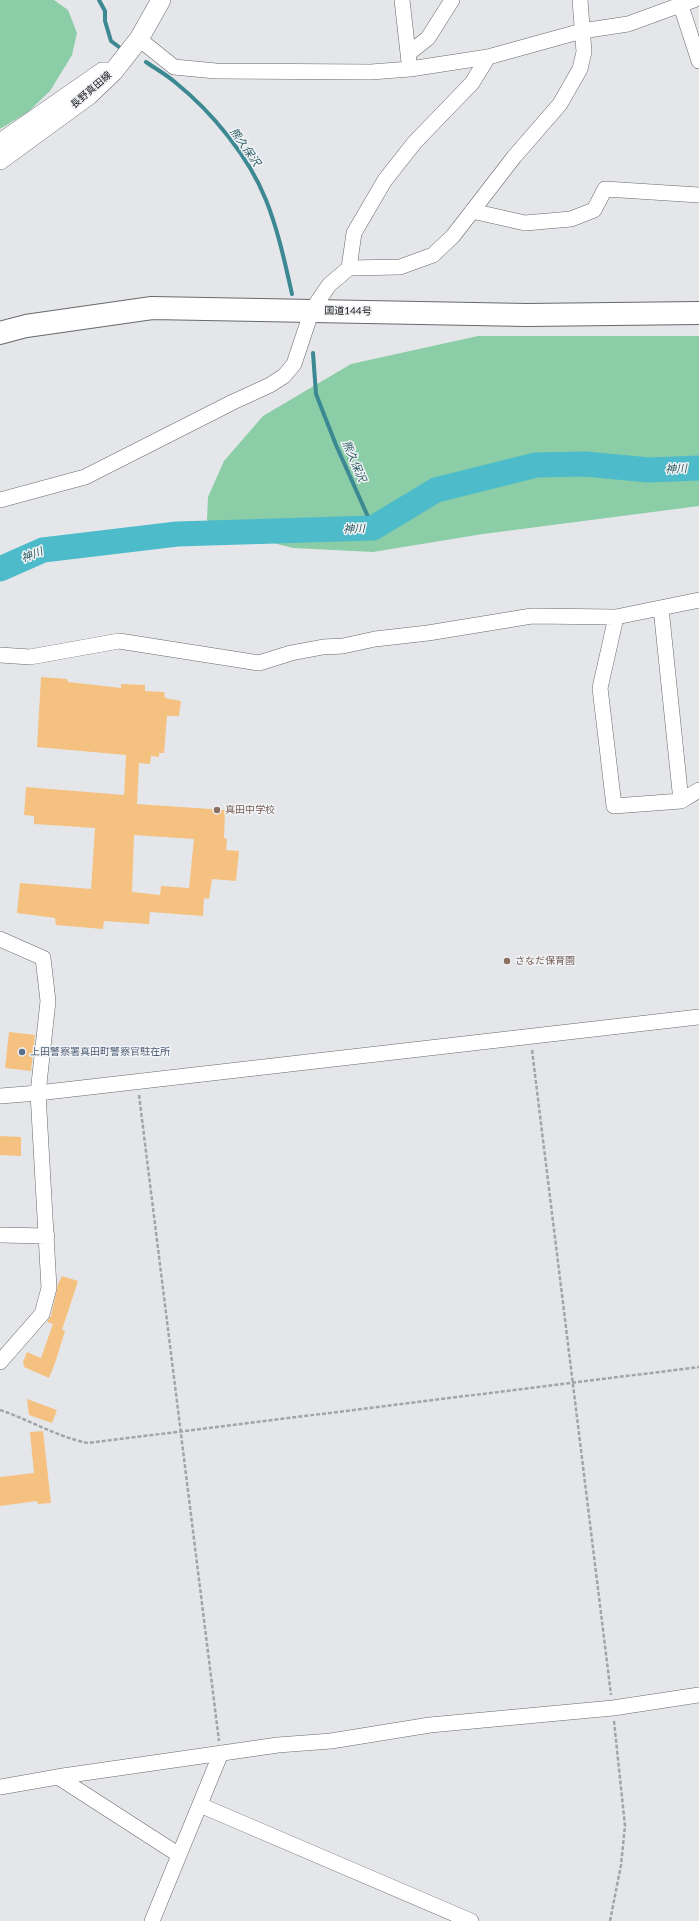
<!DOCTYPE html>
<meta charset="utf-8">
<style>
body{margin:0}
canvas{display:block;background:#e4e6e9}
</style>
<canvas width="699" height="1921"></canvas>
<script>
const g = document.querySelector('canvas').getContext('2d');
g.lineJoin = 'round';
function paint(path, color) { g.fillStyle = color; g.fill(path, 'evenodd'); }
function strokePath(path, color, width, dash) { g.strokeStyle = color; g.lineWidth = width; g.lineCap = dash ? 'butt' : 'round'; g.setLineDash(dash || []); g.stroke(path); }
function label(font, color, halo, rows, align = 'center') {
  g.font = font + ' Lato,"Noto Sans JP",sans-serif'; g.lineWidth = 3; g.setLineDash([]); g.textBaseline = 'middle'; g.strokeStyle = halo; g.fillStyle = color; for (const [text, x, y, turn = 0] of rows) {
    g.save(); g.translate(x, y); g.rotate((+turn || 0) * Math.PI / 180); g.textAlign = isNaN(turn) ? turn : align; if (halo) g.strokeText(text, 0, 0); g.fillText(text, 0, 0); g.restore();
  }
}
paint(new Path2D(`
 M0,0H54L68,10L77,33L72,55L50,91L28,112L0,129Z
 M478,336H699V506L483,534L373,552L293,548L223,530L207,520L208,497L224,461L263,416L351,364Z`), '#8bcda7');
strokePath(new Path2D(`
 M99,0L105,11V21L111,41L119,47
 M146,62C156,69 167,75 176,83C212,112 249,157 266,200C278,230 285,263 292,294
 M313,353L316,394L336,445L373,528`), '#3c8993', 4);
strokePath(new Path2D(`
 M0,569L43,550L177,534L373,528L436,490L536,465L585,464L649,470L699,468`), '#4dbbc9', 25);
paint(new Path2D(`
 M41,677L67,679L68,682L121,688V684L145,685V691L164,692L165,698L181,701L179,716H167L164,753H159V757L151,756L150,764L139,763L137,804L225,810L224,838L227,839L226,850L239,851L236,881L212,879L209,899L204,898L203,916L150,912L149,924L104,921L103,929L56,925L55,918L17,913L20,883L91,889L95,828L34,824V816L24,815L26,787L124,795L126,755L37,747ZM134,835L194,839L189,888L161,886L160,895L132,892Z
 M9,1032L35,1035L31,1071L5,1068Z
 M0,1136L21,1137V1156L0,1155Z
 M62,1276L78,1281L62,1330L65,1331L55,1363L49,1378L24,1367L23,1362L27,1352L41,1358L53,1324L47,1322L51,1316L58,1284Z
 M27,1399L57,1410L52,1423L29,1415Z
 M43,1431L51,1503L38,1504L37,1501L0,1506V1477L34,1473L30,1432Z`), '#f5c180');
const minor = new Path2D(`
 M402,0L409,62
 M679,0L699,61
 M139,39L174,67L216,71L371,72L410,69L488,57L582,31L628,24L694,0
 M408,54L428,38L452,0
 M0,141L102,70L113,72
 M472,211L525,223L571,219L594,210L605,189L699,195
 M349,268L354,233L385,180L415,142L472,83L488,57
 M0,500L85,477L233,402L270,385L284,376L294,364L312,310L329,285L349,268L400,267L433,255L453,236L514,157L560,104L580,69L584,52L580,0
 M661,608L681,801
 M616,617L600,688L614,806L681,801L699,790
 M0,655L30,657L119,641L259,663L291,653L323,647L343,646L375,639L428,633L532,616L616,617L699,600
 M0,939L43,958L48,1001L38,1093L49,1288L42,1314L0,1362
 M0,1096L38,1093L699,1017
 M0,1235L47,1236
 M58,1777L179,1855
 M0,1787L63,1776L278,1745L331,1741L430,1725L613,1708L699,1695
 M200,1805L471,1921
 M152,1921L221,1753`);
const major = new Path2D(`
 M0,160L89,95L113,72L139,39L161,0`);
const highway = new Path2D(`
 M0,333L26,326L152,308L527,315L699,313`);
strokePath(minor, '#68696c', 16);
strokePath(major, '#68696c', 20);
strokePath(highway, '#68696c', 24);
strokePath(new Path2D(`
 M532,1050L611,1695
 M139,1095L219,1741
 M0,1410C30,1420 57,1437 88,1443L699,1367
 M610,1921L621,1865L625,1826L614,1721`), '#a3a4a7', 2.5, [4, 2]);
strokePath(minor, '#fff', 15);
strokePath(major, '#fff', 19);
strokePath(highway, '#fff', 22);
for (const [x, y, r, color] of [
 [217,810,4,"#8d6e63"],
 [507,961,4,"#8d6e63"],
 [22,1052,4,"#5c6f8a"]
]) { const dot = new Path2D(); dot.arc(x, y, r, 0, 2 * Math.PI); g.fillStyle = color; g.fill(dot); strokePath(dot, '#f1f3f6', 1.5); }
label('10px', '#151516', '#f1f3f6', [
 ["長野真田線",91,90,-41],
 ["国道144号",348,311,1]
]);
label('10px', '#785e54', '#f1f3f6', [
 ["真田中学校",225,810],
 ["さなだ保育園",515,961]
], 'left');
label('10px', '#4e5e75', '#f1f3f6', [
 ["上田警察署真田町警察官駐在所",30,1052]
], 'left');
label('italic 11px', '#2c5c62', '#f1f3f6', [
 ["熊久保沢",245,147,55],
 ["熊久保沢",354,461,67],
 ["神川",676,469,-2],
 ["神川",354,529,-2],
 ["神川",32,555,-21]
]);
</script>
